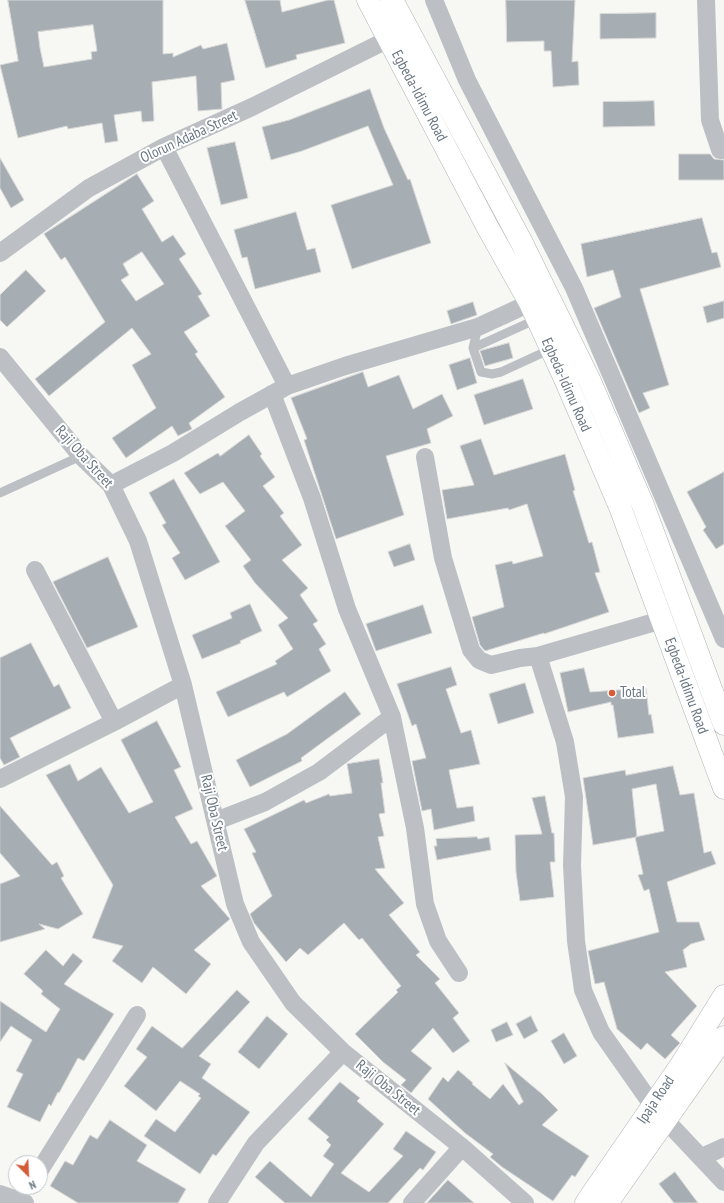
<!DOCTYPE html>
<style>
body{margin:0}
#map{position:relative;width:724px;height:1203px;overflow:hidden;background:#f7f7f4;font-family:"PT Sans Narrow",sans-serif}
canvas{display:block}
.north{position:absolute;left:8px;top:1155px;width:40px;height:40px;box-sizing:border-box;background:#fff;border:1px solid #c3c9cd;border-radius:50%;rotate:156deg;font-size:11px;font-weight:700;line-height:16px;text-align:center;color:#697782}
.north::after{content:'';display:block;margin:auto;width:14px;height:18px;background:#d45c38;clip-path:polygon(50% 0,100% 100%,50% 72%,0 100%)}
</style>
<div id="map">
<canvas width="724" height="1203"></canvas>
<div class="north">N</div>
</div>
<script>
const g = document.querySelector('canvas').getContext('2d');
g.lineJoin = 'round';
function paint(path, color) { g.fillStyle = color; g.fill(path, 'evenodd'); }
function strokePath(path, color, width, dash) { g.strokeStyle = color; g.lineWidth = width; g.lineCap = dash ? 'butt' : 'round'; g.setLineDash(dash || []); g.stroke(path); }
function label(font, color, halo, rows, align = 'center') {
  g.font = font + ' "PT Sans Narrow",sans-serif'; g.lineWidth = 4; g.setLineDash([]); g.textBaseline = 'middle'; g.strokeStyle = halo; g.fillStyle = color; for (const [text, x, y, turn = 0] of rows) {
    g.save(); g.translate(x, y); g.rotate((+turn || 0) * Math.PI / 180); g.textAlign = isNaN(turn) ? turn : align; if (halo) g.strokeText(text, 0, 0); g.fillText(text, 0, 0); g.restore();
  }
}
const building = new Path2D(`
 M8,0H163V54L173,53V57L201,45L203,49L227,43L235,80L221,83L222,109L198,111L196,76L152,82L154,121L142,122L141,111L114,115L118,141L105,143L102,123L68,129L67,126L18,138L0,65L18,61ZM93,25L97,51L91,52L92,59L44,67L40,48L38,32Z
 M245,0H280L282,12L328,0H334L345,43L296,55L297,59L266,68Z
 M506,0H575L572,62L578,61L579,85L553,87L551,51H544V41L507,42Z
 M656,13V38L600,39V14Z
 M370,89L384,128L408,180L410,179L431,243L352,269L331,205L393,185L368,126L302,151L271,160L262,127L289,120Z
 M654,101L655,126L603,127V102Z
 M235,142L248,198L221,205L207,148Z
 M679,154H710L714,159L724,160V180H679Z
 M0,158L24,200L11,208L0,188Z
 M137,174L154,201L142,209L162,242L173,235L186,254L179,259L202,294L198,296L210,316L184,332L198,352L195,354L225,397L189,423L192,429L178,436L172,426L126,458L112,438L156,408L132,365L151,354L132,328L49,396L35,379L105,322L65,257L61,260L44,234ZM142,252L164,284L136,301L121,280L129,275L123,264Z
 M296,212L307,250L315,248L321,272L255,289L247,257L242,258L234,230Z
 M702,218L712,253L717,252L721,267L640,289L669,385L643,393L650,408L639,413L594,308L621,297L613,270L587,277L581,244Z
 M26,270L46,291L7,327L0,320V295Z
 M724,301V318L707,323L703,307Z
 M473,302L477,315L451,324L447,311Z
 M509,343L513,358L485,366L480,351Z
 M470,358L477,383L457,390L449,365Z
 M363,372L368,387L399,375L413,409L442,394L453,416L427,429L431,443L386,456L404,515L336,539L304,440L307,439L291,398Z
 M523,379L533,409L484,425L474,395Z
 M249,435L262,454L260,456L275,477L263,486L284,513L280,516L302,545L282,560L308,588L300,595L318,621L313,624L326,644L319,649L331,671L287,697L284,692L228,717L216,692L277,664L275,661L293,649L278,625L288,618L255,583L243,566L251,560L225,526L245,511L223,482L200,494L184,473L218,453L220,456Z
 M481,439L494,475L565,454L575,490L573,491L589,543L592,542L600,572L595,573L609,612L544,634V633L485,651L480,645L472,617L504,607L495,565L512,561L513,564L543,556L527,504L509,510L508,508L447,519L442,490L474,485L460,446Z
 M724,472V544L716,549L703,530L706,527L687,492Z
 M174,479L220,562L185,580L172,558L180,553L162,525L166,523L149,493Z
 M410,544L415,560L394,567L388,552Z
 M108,557L138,627L87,648L53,582Z
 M250,604L262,631L240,641L241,643L202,659L192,635L232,618L230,613Z
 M423,605L432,633L376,651L366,624Z
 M31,643L54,687L59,684L71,708L10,738L20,757L4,765L0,758V658Z
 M451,667L457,685L446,689L461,733L471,730L480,764L449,770L457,808L473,806L475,821L434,830L431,809L422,811L412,761L426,758L416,724L412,726L397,684Z
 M584,668L590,692L646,688L649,715L651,714L654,733L618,738L613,705H611V702L568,712L560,673Z
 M525,683L534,713L498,724L489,694Z
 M345,692L361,714L301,758L302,761L250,787L236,760L287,734Z
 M157,721L181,767L174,770L193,809L175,817L191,844L197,841L217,876L201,886L230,919L194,950L211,964L186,994L153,967L142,983L112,961L123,946L92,938L113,885L46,775L70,764L78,781L101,767L129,813L153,802L121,740Z
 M379,759L383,783H381L385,813L379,814L384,836L378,837L385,868L375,869L404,903L389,915L420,952L416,955L440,979L435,983L459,1013L453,1018L470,1041L453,1053L433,1028L411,1051L432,1068L411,1093L401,1085L406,1080L383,1062L355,1034L398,992L396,990L401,986L362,938L359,940L344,923L308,955L300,948L286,962L254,923L250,914L272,896L252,853L256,852L244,829L304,800L306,803L329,794L330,796L352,793L347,764Z
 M673,766L680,795L694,793L704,853L711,851L716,864L667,882L677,922H699L705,940L691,944L683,950L687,967L665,972L697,1006L671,1035L680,1043L665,1059L647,1043L641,1050L617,1029L604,982L595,984L588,951L659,932L649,889L644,891L638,875L643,874L635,837L664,831L656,784L632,789L637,837L593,845L583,778L625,770L626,775Z
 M545,796L552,833H554L555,862H550L554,897L520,901L516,872L515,835L542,834L532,798Z
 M0,806L52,865L57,862L64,876L61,878L83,914L58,929L39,924L45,929L0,942V884L20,876L0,853Z
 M477,837L478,839L489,837L491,850L437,860L434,846H437L436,839Z
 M46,950L63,966L73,953L83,961L64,984L114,1014L84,1061L78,1058L59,1093L58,1092L51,1106L49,1104L40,1122L7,1107L23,1074L16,1071L32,1040L11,1026L0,1042V1001L46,1032L60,1009L41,994L43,991L24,974Z
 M237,990L250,1002L199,1056L211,1064L202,1078L250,1112L216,1156L213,1154L200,1174L144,1136L156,1119L175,1132L201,1098L198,1096L200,1094L180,1081L156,1111L124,1086L147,1057L136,1049L152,1026L182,1048Z
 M267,1016L288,1034L259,1069L238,1052Z
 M531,1016L538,1031L524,1039L516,1024Z
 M507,1022L513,1035L496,1042L491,1030Z
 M564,1033L577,1056L564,1064L551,1041Z
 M505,1063L542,1094L558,1110L542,1125L589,1156L575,1177L572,1175L553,1201L502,1167L490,1157L493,1154L465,1133L428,1099L443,1077L448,1082L458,1070L473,1083L472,1084L490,1099L503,1084L519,1105L523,1102Z
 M340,1082L360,1098L357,1101L384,1124L341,1173L369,1192L403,1156L393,1149L406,1131L436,1152L423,1170L420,1168L388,1203H285L255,1177L270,1161L311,1197L334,1164L323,1156L331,1145L326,1140L329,1137L308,1119Z
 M110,1120L147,1145L137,1161L186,1189L178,1203H78L50,1186L65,1161L73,1165L90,1135L97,1139Z
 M675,1172L698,1203H674L659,1184Z
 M448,1180L474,1203H427Z`);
paint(building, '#a7aeb3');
strokePath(building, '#d8d8d7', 1);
const primary = new Path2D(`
 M368,0L488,228L530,303L565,379L620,507L724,788
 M392,0L522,243L589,379L643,505L724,724
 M586,1203L681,1065L724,996
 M607,1203L724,1037`);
strokePath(primary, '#b0b5b8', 23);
strokePath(new Path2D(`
 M478,327L473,348L481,372L492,374L501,372L551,349
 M473,348L537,319
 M0,493L81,456`), '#bcc0c4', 9);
strokePath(new Path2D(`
 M434,0L467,80L574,288L724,639
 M706,0L710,120L720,150H724
 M164,147L287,386
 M0,253L89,188L164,147L252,107L389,39
 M0,357L81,456L111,485L138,541L183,685L235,904L251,942L293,1003L343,1052L462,1147L525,1203
 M272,394L312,498L347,609L392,717L415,828L425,904L438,941L459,973
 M425,457L443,558L471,650L479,660L491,665L520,658L538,656L662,620
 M111,485L173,453L240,412L287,386L345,366L478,327L530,303
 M35,570L114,722
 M538,656L565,742L574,797L572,865L576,941L583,990L601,1032L653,1106
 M0,779L114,722L183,685
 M216,821L265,802L319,772L392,717
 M657,1111L724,1182
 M702,1157L724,1147
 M40,1170L137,1015
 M0,1194L25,1203
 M217,1203L256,1143L343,1052
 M412,1203L462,1147`), '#bcc0c4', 18);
strokePath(primary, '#fff', 22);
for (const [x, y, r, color] of [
 [612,693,4,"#d45c38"]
]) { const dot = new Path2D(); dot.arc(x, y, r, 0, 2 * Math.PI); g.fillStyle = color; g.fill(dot); strokePath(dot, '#fff', 1.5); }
label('15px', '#697782', '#fff', [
 ["Egbeda-Idimu Road",419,96,62],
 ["Olorun Adaba Street",189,137,-25],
 ["Egbeda-Idimu Road",566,385,66],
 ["Raji Oba Street",84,457,48],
 ["Egbeda-Idimu Road",686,686,70],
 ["Raji Oba Street",214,813,77],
 ["Raji Oba Street",388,1088,39],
 ["Ipaja Road",656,1100,-56]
]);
label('15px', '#697782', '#fff', [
 ["Total",620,693]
], 'left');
</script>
